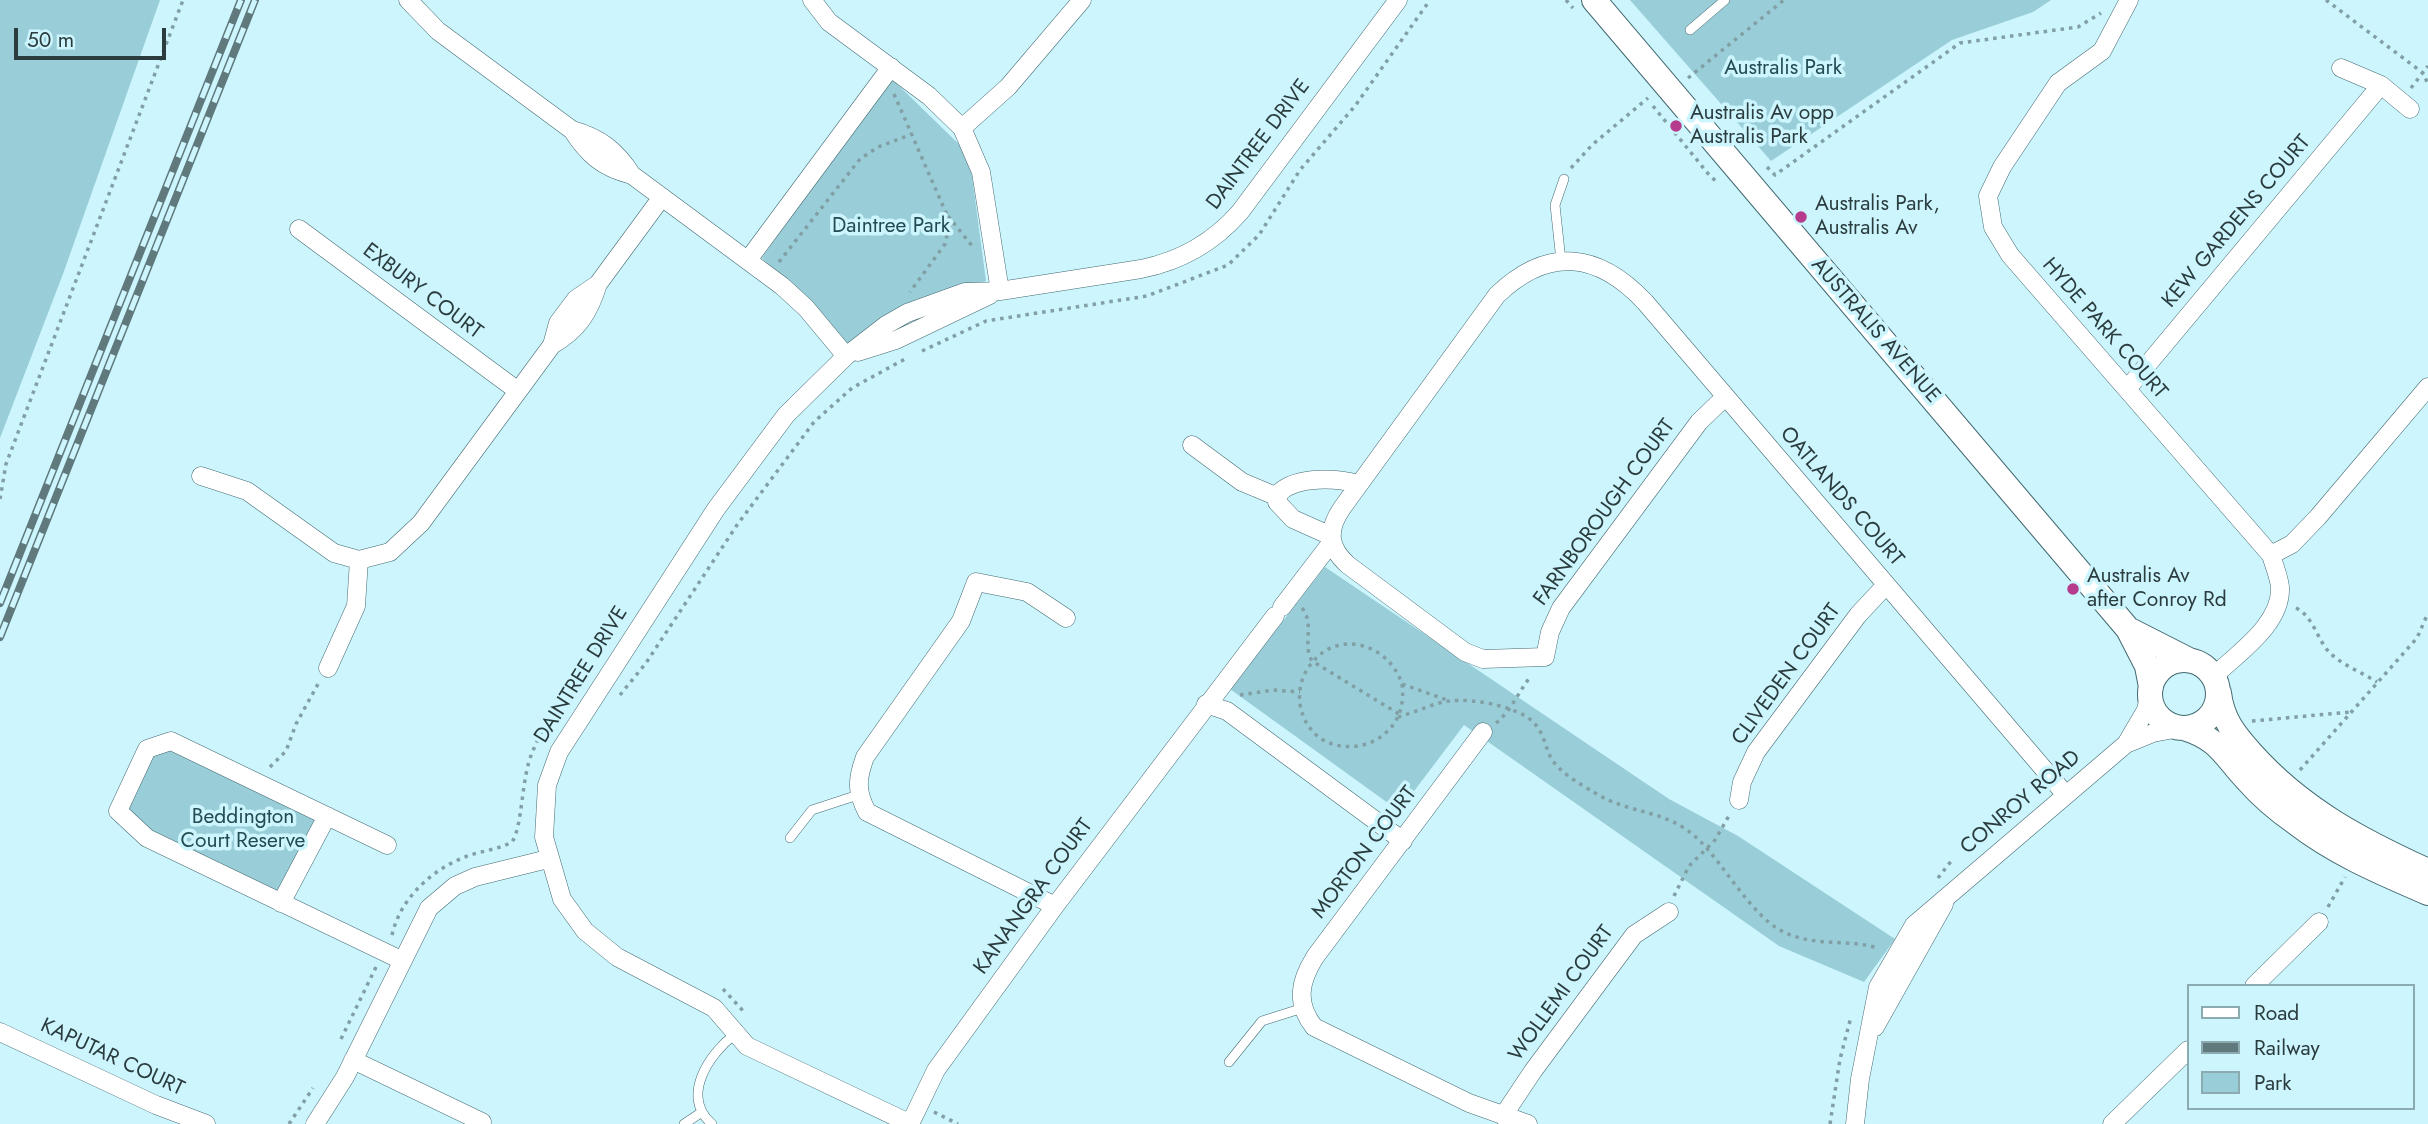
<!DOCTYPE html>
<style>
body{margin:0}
#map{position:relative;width:2428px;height:1124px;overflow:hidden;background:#ccf5fd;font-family:Jost,sans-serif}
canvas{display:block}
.legend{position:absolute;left:2187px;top:984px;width:228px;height:126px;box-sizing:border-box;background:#ccf5fd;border:2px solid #8cabb1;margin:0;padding:9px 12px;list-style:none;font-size:21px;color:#2b3c3f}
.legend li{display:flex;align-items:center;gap:14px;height:35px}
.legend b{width:35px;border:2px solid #8cabb1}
.scale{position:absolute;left:14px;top:28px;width:152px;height:32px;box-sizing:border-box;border:4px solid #2b3c3f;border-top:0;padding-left:9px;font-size:21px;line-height:24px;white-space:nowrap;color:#2b3c3f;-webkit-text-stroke:5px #ccf5fd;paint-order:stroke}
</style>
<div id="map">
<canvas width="2428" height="1124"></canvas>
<ul class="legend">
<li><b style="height:9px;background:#fff"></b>Road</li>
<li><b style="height:9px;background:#60797d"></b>Railway</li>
<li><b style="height:19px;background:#99ced9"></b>Park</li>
</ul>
<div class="scale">50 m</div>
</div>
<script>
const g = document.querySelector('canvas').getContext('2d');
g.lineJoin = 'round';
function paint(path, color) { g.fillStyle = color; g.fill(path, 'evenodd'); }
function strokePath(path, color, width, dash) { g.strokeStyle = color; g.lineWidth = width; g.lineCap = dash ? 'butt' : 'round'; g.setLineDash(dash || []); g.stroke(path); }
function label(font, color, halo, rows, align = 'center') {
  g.font = font + ' Jost,sans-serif'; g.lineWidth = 7; g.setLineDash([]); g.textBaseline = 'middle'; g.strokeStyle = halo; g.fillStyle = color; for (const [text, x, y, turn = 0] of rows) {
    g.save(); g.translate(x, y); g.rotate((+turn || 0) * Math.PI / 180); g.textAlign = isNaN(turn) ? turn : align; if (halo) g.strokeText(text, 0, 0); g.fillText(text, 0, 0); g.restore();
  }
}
paint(new Path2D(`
 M0,0H160L63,274L0,438Z
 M1630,0H2051L2033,12L1952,40L1771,161Z
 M890,77L969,154L986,281L845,344L762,258Z
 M1325,567L1669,799L1738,836L1895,939L1864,982L1779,946L1464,725L1399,811L1230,689Z
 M171,741L327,816L281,903L147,838L118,811L147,749Z`), '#99ced9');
const lane = new Path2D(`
 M1690,30L1725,0
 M1561,261L1555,205L1564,179
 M790,838L812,810L858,795
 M1229,1062L1262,1021L1303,1008
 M684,1124L702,1112
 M712,1124C680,1097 709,1054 735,1034`);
const street = new Path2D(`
 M408,0L438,31L572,130C588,155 603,168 632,175
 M812,0L829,22L929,96L962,128L981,172L1000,291
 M2129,0L2102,51L2058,83L2002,167L1988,196L1993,227L2010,255L2271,555C2274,565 2279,577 2280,587C2282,624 2238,653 2214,676
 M2341,68L2381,85L2410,109
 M962,128L1008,87L1082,0
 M572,130C600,138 616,150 632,175L782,286L806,308L846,356
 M299,229L518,391
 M748,260L891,67
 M552,345C578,330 589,313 598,284
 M858,352L896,340L990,295
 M2128,388L2381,85
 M1725,397L1699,422L1561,608L1550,632L1545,657L1483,659L1465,652L1348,565C1328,547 1327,530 1342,508L1497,295C1548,246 1598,252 1645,302L2066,795
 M1192,445L1242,482L1278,497
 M201,476L247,491L334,553L359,560L390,552L421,523L552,345L558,323L576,299L598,284L662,197
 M1331,536L1293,519L1277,502L1280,492C1298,476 1337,478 1358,484
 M2271,555L2292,544L2318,517L2428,387
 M1282,607L1331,543
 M328,668L356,606L359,560
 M1206,704L1227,711L1403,841
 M1483,732L1315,957C1300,981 1295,1003 1314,1027L1469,1103L1528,1124
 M2126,744L2153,733L2179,728
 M1739,800L1742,782L1756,752L1858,615L1886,585
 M387,845L171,741L147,749L118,811L147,838L401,960
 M281,903L327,816
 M1055,906L867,812C856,791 857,779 865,757L961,621L976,582L1027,592L1066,618
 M2254,986L2319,922
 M1875,1027L1944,904
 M0,1032L156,1105L206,1124
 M353,1060L482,1122
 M1503,1116L1533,1071L1634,935L1669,912
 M315,1124L345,1077L429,908L455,886L475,877L548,859
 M910,1124L936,1070L1055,906L1275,616
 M911,1124L747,1046L714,1008L617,957L585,931L562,899L544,837L547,785L559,752L716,509L786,415L846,356L886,325L907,313L965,292L1000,291L1141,269C1181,261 1213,243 1240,212L1398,0
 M1855,1124L1860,1079L1878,987L1914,925L2126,744L2146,710L2150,693
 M2112,1124L2188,1050`);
const secondary = new Path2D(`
 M1594,0L2128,629L2147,666L2151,687
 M2128,629L2189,660
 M2150 694a34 34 0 1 1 68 0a34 34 0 1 1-68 0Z
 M2219,693C2222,719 2234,734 2251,753C2301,809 2360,840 2428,871
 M2184,728C2220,739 2224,756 2248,781C2262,797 2279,811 2296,823C2336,854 2382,873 2428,893`);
strokePath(lane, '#446971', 10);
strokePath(street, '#446971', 19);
strokePath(secondary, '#446971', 26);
strokePath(new Path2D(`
 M1566,0L1573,8
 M2326,0L2423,73L2428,84
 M1688,78L1784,0
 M2411,88L2428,66
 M894,94L950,222L945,244L910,292
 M1653,106L1710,176L1716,181L1718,179
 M1767,167L1775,175L1960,43L2078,27L2101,13
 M1571,168L1592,145L1648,98
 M948,216L973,247
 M779,262L860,159L878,147L912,134
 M922,351L986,321L1147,296L1228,265L1259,235L1300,170L1355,106L1430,0
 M0,499L6,464L183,0
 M1302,608C1315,624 1302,644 1312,661L1399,714
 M2296,608C2313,616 2317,639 2329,652C2342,665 2361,672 2377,682
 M1402,684C1412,755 1311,771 1300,704C1298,690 1302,675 1311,664C1338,628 1389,644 1402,684L1447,700
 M620,695L646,663L737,525L814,422L852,388L905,359
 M1240,695L1273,690L1300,692
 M1398,717C1414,713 1433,703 1449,701C1471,698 1519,706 1534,723C1543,732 1545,745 1550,756C1558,772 1580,784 1595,793C1633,816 1666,808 1699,840C1725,866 1751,914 1780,930C1812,948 1845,938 1878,948
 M2252,721L2351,712
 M1496,723C1512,710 1518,692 1531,676
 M270,767L286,751L296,724L318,684
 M2300,770L2417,638L2428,613
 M1938,878L1952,860
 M1674,896L1689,866L1715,840L1730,814
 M2328,907L2345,877
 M392,935C400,899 431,870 465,857C480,851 497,850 512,842C523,825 521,779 532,753C550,708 584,666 610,625L620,627
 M723,989L746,1014
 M341,1039L376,967
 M934,1112L958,1124
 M289,1124L313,1088
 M1830,1124L1840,1059L1851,1017`), '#819fa5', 3.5, [3.5, 5]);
strokePath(lane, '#fff', 9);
strokePath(street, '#fff', 18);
strokePath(secondary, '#fff', 24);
const rail = new Path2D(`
 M0,603L241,0
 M0,637L255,0`);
strokePath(rail, '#60797d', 8);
strokePath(rail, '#ccf5fd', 5, [16]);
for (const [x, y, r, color] of [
 [1676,126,7,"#b63b8c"],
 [1801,217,7,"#b63b8c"],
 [2073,589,7,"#b63b8c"]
]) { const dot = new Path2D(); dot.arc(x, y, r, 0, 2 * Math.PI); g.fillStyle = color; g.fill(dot); strokePath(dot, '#ccf5fd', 2.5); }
label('21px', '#224c54', '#ccf5fd', [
 ["Australis Park",1783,69],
 ["Daintree Park",891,227],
 ["Beddington",243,818],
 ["Court Reserve",243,842]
]);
label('21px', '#2b3c3f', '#ccf5fd', [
 ["Australis Av opp",1690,114],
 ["Australis Park",1690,138],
 ["Australis Park,",1815,205],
 ["Australis Av",1815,229],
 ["Australis Av",2087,577],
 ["after Conroy Rd",2087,601]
], 'left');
label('21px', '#2b3c3f', '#ccf5fd', [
 ["DAINTREE DRIVE",1259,145,-53],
 ["KEW GARDENS COURT",2237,222,-50],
 ["EXBURY COURT",422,292,37],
 ["HYDE PARK COURT",2104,329,49],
 ["AUSTRALIS AVENUE",1875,331,49],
 ["OATLANDS COURT",1841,497,49],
 ["FARNBOROUGH COURT",1605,513,-54],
 ["DAINTREE DRIVE",582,675,-58],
 ["CLIVEDEN COURT",1787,675,-54],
 ["CONROY ROAD",2021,803,-40],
 ["MORTON COURT",1365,853,-53],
 ["KANANGRA COURT",1034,897,-54],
 ["WOLLEMI COURT",1562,994,-54],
 ["KAPUTAR COURT",112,1058,25]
]);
</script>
